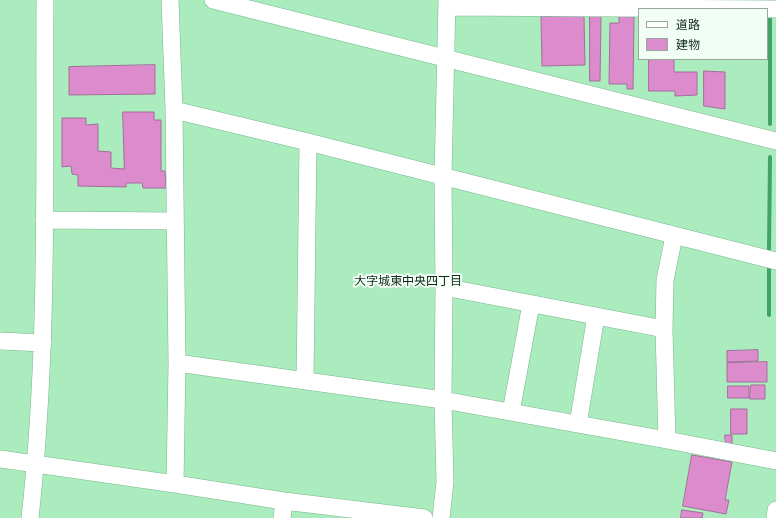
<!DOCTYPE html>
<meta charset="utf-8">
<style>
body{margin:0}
#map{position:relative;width:776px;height:518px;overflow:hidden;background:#aaecbe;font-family:Jost,"Noto Sans JP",sans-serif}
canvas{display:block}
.legend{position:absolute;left:638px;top:8px;width:130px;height:52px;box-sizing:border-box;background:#f2fef5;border:1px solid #97a89d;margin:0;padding:5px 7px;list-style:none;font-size:12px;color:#0e2818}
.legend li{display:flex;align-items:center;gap:8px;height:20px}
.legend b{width:20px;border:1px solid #97a89d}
</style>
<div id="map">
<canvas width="776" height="518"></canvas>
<ul class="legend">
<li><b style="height:5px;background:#fff"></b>道路</li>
<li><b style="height:11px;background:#dc8bcd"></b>建物</li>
</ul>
</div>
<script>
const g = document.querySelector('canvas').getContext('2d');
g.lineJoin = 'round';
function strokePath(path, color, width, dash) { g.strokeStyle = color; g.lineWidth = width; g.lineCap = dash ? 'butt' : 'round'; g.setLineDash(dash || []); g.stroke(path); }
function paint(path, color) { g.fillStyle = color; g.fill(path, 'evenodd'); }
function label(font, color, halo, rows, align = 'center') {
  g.font = font + ' Jost,"Noto Sans JP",sans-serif'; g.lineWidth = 4; g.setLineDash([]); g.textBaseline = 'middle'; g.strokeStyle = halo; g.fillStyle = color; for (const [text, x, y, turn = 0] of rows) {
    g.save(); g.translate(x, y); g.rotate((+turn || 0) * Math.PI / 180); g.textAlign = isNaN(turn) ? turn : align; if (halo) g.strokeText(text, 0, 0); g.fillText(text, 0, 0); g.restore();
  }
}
strokePath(new Path2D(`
 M770,124V17
 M769,250L770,157
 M769,315V268`), '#40a367', 4);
const building = new Path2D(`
 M584,16L585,65L542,66L541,17Z
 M590,16H601L600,81H590Z
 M619,16L634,17L633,89H627V84H609L610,23H619Z
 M649,59H674V72H697V95L675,96V91H649Z
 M155,65V94L69,95V67Z
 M704,71L725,72V109L704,106Z
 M123,112H154V120H161V171H165L166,188H143L142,183H126V187L78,186V175L72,174L71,166L62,167V118H86V125L98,124V151L111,152V168L124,169Z
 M758,350V361L727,362V351Z
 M767,362V382H727V363Z
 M751,385H765V399H750Z
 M728,386H749V398H728Z
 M731,409H747V434H731Z
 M725,435H732V444H726Z
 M692,455L732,462L725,500H729L726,514L683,506Z
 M682,510L703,513L702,518H681Z`);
paint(building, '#dc8bcd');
strokePath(building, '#a46d9a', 1);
const minor = new Path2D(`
 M170,0L174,110L177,363L175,484
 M213,0L776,141
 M447,7L776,9
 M174,110L308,142L776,261
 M44,220L175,221
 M444,287L664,329
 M0,341L43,343
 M177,363L443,400L667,440L776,461
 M305,381L308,142
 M511,412L531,304
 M578,424L596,316
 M667,440L664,329L665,280L674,236
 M0,459L175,484L284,501L424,518
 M30,518C49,346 44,173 45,0
 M282,518L284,501
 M441,518L445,482L443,400L444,287L443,177L447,0
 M775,518L776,510`);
strokePath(minor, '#77b78b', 18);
strokePath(minor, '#fff', 17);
label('12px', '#0e2818', '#f2fef5', [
 ["大字城東中央四丁目",408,282]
]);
</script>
